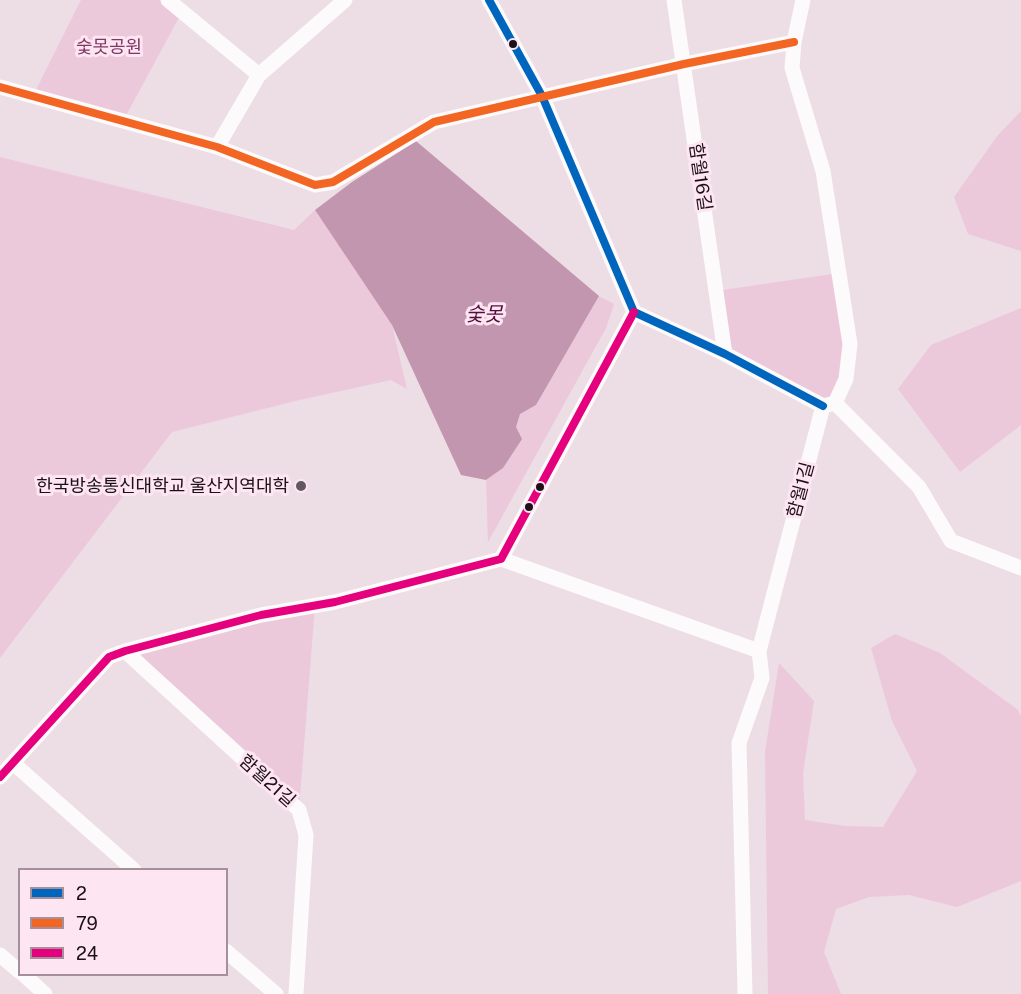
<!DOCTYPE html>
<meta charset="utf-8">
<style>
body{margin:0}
#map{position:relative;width:1021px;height:994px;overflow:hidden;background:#eddde5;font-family:"Public Sans",sans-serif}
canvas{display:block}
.legend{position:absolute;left:18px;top:868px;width:210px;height:108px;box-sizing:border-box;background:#fee5f2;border:2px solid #a3909a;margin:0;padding:8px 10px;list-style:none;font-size:18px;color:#1b1117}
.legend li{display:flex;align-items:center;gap:12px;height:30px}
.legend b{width:30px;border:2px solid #a3909a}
</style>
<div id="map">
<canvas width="1021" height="994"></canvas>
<ul class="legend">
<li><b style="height:8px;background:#0065bd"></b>2</li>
<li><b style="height:8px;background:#f26522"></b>79</li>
<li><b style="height:8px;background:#e5007d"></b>24</li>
</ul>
</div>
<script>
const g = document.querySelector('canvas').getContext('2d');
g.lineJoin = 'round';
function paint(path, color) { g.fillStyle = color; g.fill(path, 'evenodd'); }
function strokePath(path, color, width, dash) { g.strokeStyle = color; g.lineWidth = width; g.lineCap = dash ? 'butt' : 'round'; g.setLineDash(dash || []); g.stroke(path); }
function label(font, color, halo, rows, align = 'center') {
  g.font = font + ' "Public Sans","Noto Sans KR",sans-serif'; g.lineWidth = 6; g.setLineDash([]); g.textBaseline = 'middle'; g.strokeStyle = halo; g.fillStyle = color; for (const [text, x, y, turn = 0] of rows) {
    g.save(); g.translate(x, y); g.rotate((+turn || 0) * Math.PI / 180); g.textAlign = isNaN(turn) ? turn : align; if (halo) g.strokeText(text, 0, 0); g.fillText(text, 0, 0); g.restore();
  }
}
paint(new Path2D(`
 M81,0H168L182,12L123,121L33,96Z
 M1021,111V251L968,234L954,197L998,135Z
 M0,157L294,230L315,210L392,325L407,389L391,380L295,401L172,432L0,658Z
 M839,273L850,344L835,403L725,354L716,291Z
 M599,296L614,304L606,328L488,542L486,480L503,468L520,414L536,405Z
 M1021,308V425L960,472L898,389L931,345Z
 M315,605L299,810L125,651Z
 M895,634L940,653L1018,710L1021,717V881L957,907L909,895L869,897L836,909L824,952L841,994H768L765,752L779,663L814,701L803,773L805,820L845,826L883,827L917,771L892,721L871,648Z`), '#ecc8db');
paint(new Path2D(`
 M416,141L599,296L536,405L520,414L516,427L522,439L503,468L486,480L461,475L392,325L315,210L352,182Z`), '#c296ae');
strokePath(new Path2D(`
 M168,0L259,75
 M489,0L542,96L634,312L725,354L823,406
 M674,0L725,354
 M803,0L794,42L792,68L823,171L850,344L846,379L835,403L823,406
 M0,87L217,147L315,185L333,182L434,122L684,64L794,42
 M217,147L259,75L345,0
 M835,403L919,487L951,541L1021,568
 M501,559L759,651
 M125,651L299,810L306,835L296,994
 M13,763L134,870
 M0,777L109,657L125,651L261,615L335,602L501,559L634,312
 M226,951L276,994
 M0,955L20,972
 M23,974L45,994
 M745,994L739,743L762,678L759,651L823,406`), '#fcfafb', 15);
strokePath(new Path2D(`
 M489,0L542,96L634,312L725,354L823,406`), '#0065bd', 8);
strokePath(new Path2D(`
 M0,87L217,147L315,185L333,182L434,122L684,64L794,42`), '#f26522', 8);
strokePath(new Path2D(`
 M0,777L109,657L125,651L261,615L335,602L501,559L634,312`), '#e5007d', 8);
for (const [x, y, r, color] of [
 [513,44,5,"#1b1117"],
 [301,486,6,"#64585f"],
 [540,487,5,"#1b1117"],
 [529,507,5,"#1b1117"]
]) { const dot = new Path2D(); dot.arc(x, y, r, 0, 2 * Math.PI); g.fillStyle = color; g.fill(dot); strokePath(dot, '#fee5f2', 2); }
label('18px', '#7e3863', '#fee5f2', [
 ["숯못공원",109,47]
]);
label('18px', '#1b1117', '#fee5f2', [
 ["함월16길",700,177,82],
 ["함월1길",801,490,-75],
 ["함월21길",267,781,42]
]);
label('18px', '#1b1117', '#fee5f2', [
 ["한국방송통신대학교 울산지역대학",289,486]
], 'right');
label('italic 20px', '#520e3c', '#fee5f2', [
 ["숯못",484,315]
]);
</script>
